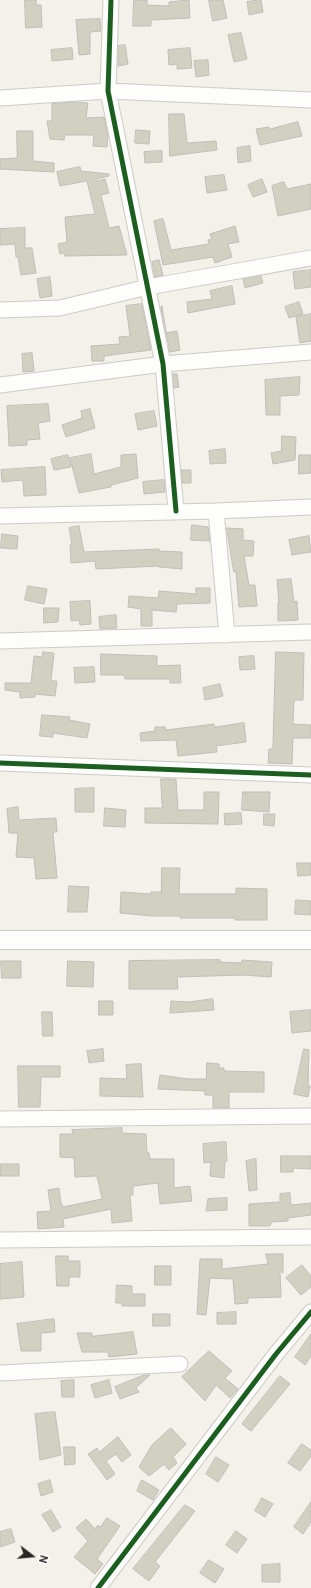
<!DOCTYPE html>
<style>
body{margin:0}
#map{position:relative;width:311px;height:1588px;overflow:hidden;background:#f4f0ea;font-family:Cabin,sans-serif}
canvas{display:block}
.north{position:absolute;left:12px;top:1536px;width:40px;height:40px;-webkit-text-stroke:3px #fff;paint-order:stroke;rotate:106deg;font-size:11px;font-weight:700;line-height:16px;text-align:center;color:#282522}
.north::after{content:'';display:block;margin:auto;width:14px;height:18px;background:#282522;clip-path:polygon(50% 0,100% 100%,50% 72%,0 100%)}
</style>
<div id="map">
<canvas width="311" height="1588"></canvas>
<div class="north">N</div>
</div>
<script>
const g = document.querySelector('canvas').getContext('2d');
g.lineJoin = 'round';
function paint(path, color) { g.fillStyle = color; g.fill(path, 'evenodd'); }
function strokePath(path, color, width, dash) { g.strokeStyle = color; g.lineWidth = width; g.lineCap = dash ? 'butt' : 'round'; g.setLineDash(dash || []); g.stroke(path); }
const building = new Path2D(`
 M25,0H36V5H41L42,27L26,28Z
 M134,0H147V5L169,6V2L189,0L190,18L151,20V26H133Z
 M209,0H223L227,18L213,21Z
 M261,0L263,12L249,15L247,2Z
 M100,19L101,31L90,32V54L79,55L76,20Z
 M241,33L247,59L234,62L228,35Z
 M125,45L128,64L118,66V46Z
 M72,48L73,59L52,61L51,50Z
 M190,48L192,68L177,69V64L169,65L168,50Z
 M208,60L209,75L196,77L194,61Z
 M75,102L88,103L86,118L104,117L108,135L107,147L93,146L94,135H65L64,140L50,139L47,121H52V104Z
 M169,114H184L187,143L216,141L217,150L170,156Z
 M298,122L302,136L260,145L256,129L269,127V129Z
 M136,130L150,131L149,144L135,143Z
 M17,131H33V161L54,163V172L0,169V159L17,158Z
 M250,146L251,161L238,163L237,148Z
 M162,151V162L145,163L144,152Z
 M80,167L81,171L109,174V176L96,179L97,181L105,179L109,193L101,195L109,228L119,226L127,255L65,256L64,253L60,254L58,244L67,242L65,217L95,214L87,181L60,186L57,172Z
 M224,175L227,190L207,193L205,177Z
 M262,179L267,192L253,197L248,185Z
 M284,182L287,189L311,184V209L278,216L272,186Z
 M163,219L171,250L209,244L208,240L212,239L210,234L235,226L239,242L228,244L232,257L215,263L213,257L163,265L154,221Z
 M25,228V248H32L36,273L21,275L18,257H16L15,244L0,245V229Z
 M159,260L163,275L155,277L152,262Z
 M311,270V287L295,289L293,272Z
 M261,276L263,283L245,288L243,279Z
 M50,277L52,296L40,298L37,279Z
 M232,286L235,304L188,313L187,302L212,299L210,291Z
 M299,302L303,314L289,318L285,307Z
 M142,304L151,350L104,356V361H92L91,346L120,344L119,337L130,336L126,306Z
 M162,306L166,333L177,331L180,350L170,352L161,307Z
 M311,314V341L300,343L296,317Z
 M32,353L34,371L23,372L22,354Z
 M173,374H177L179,387L174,388Z
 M300,377L299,395L280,396V415H266L265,380Z
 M48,404L50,421L38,423L40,439L27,440V445L9,446L7,406Z
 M90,409L95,428L66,437L62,425L82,418L81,411Z
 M154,411L157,426L138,430L135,414Z
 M282,436L296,437L295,460L273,464L271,453L281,451Z
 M225,449L226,463L210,464L209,451Z
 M91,454L94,474L121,467V455L136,454L138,478L111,485V487L79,493L70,458Z
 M68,455L71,467L54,470L51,459Z
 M299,455H311V473L299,474Z
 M45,467L46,495L24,496L23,480L2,482L1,470Z
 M181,470H191V483H183Z
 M164,480L165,492L144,494L143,482Z
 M192,525L208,527L210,541L191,540Z
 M79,526L84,552L159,549V551L182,552V569L159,567V566L96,569L95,561L71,563L70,545H72L69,528Z
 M227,528L243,529V540L254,541L253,556H244L249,585H255L257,606L239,607L236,571L234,572Z
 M2,534L18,536L17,549L1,548Z
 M309,536L311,552L292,555L289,540Z
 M291,579L294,602L297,601L298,620L278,621V602H279L277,580Z
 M28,586L47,589L44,604L25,600Z
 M196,588H210V603L177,604L176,612L152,610V626H141V609L128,607L129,596L158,598L159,591L196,594Z
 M90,601L91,624L80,625L79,620L71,621L70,602Z
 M44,608H59L58,622L44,623Z
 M116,615L117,628L100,629L99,617Z
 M43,652L54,653L51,681H57L55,696L35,694V697L20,698V692L5,690V683H31L34,656L42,657Z
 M276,652L304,653L303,700H294L293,724L311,725V738H293L292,764L268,763L269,749H273V745Z
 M101,654L157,656V666L180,665L181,683H170V679H125L124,675H101Z
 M254,656L255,669L240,670L239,657Z
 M94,667L95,682L75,683L74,668Z
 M220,684L223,696L205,700L203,688Z
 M42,715L70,717L69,720L90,724L87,738L53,733V737L40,736Z
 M244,723L246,742L216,746L217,752L178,756L176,740L141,741L140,733L155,731V727H165L166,730L214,724V727Z
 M161,779H176L178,810H204V792H219L218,824L145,823V808H162Z
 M94,788V812H75V789Z
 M243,792H270L269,812L242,810Z
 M18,807L19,820L56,818L57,832H53L57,878L36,879L34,858L16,857L18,833H9L7,809Z
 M105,808L126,810L125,827L104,826Z
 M241,813L242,824L225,825L224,814Z
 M264,814H275L274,826L264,825Z
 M297,863H311V875L298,876Z
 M162,868H180L179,894H236V888L267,889V920H235V918H180V916H152L120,913L121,892L151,894V892H161Z
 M69,886L89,887L87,912H68Z
 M296,900L311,901V915L295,914Z
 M220,960V962L242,963V960L272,962L271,977L243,975L177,977L178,989H129V961Z
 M1,961H21V978H2Z
 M68,961L94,962L93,987L67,986Z
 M213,999L214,1010L170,1013L171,1001L189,1002Z
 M99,1001H113V1015H99Z
 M311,1010V1031L292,1033L290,1012Z
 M42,1012H52L53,1036H43Z
 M103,1049L104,1061L89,1063L87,1051Z
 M304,1049L309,1050L308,1086H310L308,1097L294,1094Z
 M207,1063L219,1064V1068H224V1071L264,1072V1092H229V1108H213V1095H205V1091L158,1089L160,1075L188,1079H206Z
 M141,1064L143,1097L100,1096V1078L127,1079L126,1065Z
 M18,1066H60V1077H41L40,1107H19Z
 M122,1128V1133L146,1134L147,1153H149L150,1159H174V1188L190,1186L192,1201L160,1204L158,1183L133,1186V1195H130L132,1221L112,1223L111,1209L63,1219L64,1227L38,1229L37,1212L51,1211L48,1190L59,1188L61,1204H62L63,1207L102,1199L97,1176L75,1177L74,1158L60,1157V1134H73L72,1130Z
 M226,1142L227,1161H225L224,1178L210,1176L211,1162L204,1163L203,1144Z
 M281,1156H311V1169L293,1168V1172H281Z
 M256,1159L257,1190L249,1191L246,1161Z
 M1,1164H19V1176H1Z
 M290,1193L291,1205L311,1203V1215L288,1218V1221L271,1222L270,1226H249V1204L280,1202V1194Z
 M227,1198V1210L206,1211L208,1199Z
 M266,1254H283V1273L280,1271L281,1297L248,1298V1303L235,1304L233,1279L210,1278L206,1315L197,1314L200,1259H222V1269L268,1264Z
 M56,1256H68V1261H80V1277H69V1286H57Z
 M22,1262L24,1297L0,1299V1264Z
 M302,1265L311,1276V1287L301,1295L286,1278Z
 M155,1266H171V1285H155Z
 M117,1285L132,1286V1294H145V1306H122V1303H116Z
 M236,1312V1324H217V1313Z
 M153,1314H170V1326H153Z
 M54,1319L55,1332L41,1333V1351H21L17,1324Z
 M133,1332L137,1354L109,1357L108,1352H82L77,1333H92V1336Z
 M311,1334V1356L305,1365L295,1357Z
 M209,1351L232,1371L225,1378L238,1389L230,1398L216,1385L205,1401L182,1377Z
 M144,1375H150L136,1388L139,1392L120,1399L115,1387Z
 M280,1376L290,1384L251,1431L242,1424Z
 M74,1380V1397H62L61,1381Z
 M109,1380L112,1393L95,1398L91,1385Z
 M55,1412L61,1455L40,1460L35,1414Z
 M171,1428L186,1444L173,1457L177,1463L169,1470L164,1464L149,1476L139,1467L152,1445Z
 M118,1437L131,1455L122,1462L116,1454L106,1461L115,1474L107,1480L88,1454L97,1448L99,1452Z
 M302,1444L311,1450V1456L300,1471L288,1463Z
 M64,1447H75V1464L65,1465Z
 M216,1457L229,1465L218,1482L206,1474Z
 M50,1480L53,1492L41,1496L38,1484Z
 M142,1480L159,1490L153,1500L137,1491Z
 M262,1498L273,1504L265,1517L255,1511Z
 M311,1502V1522L303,1534L294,1527Z
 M185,1505L195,1511L155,1562L160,1566L149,1581L133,1569Z
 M51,1510L61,1527L53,1532L42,1515Z
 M107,1518L120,1526L97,1559L103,1564L95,1574L74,1557L88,1541L76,1528L86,1519L95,1529L98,1525L100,1527Z
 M11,1529L15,1542L0,1547V1532Z
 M236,1531L247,1539L237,1553L226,1545Z
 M209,1560L224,1569L215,1583L200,1573Z
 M280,1564V1582H262V1565Z`);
paint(building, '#d2d0c1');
strokePath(building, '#c0beba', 1);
const minor = new Path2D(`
 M111,0L108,91L163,364L176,511
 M0,98L108,91L311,100
 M0,310L60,308L148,287L311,258
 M0,385L163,364L311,352
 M216,511L227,635
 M0,516L216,511L311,507
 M0,641L311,632
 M0,763L311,775
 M0,1119L311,1116
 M0,1240L311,1237
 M0,1373L180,1364
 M98,1588L276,1354L311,1312`);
const tertiary = new Path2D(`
 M0,940H311`);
strokePath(minor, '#cecbc6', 17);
strokePath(tertiary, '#cecbc6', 20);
strokePath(minor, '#fdfdfc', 15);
strokePath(tertiary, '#fdfdfc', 18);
strokePath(new Path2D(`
 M111,0L108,91L163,364L176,511
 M0,763L311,775
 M98,1588L276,1354L311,1312`), '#1b5e20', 5);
</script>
